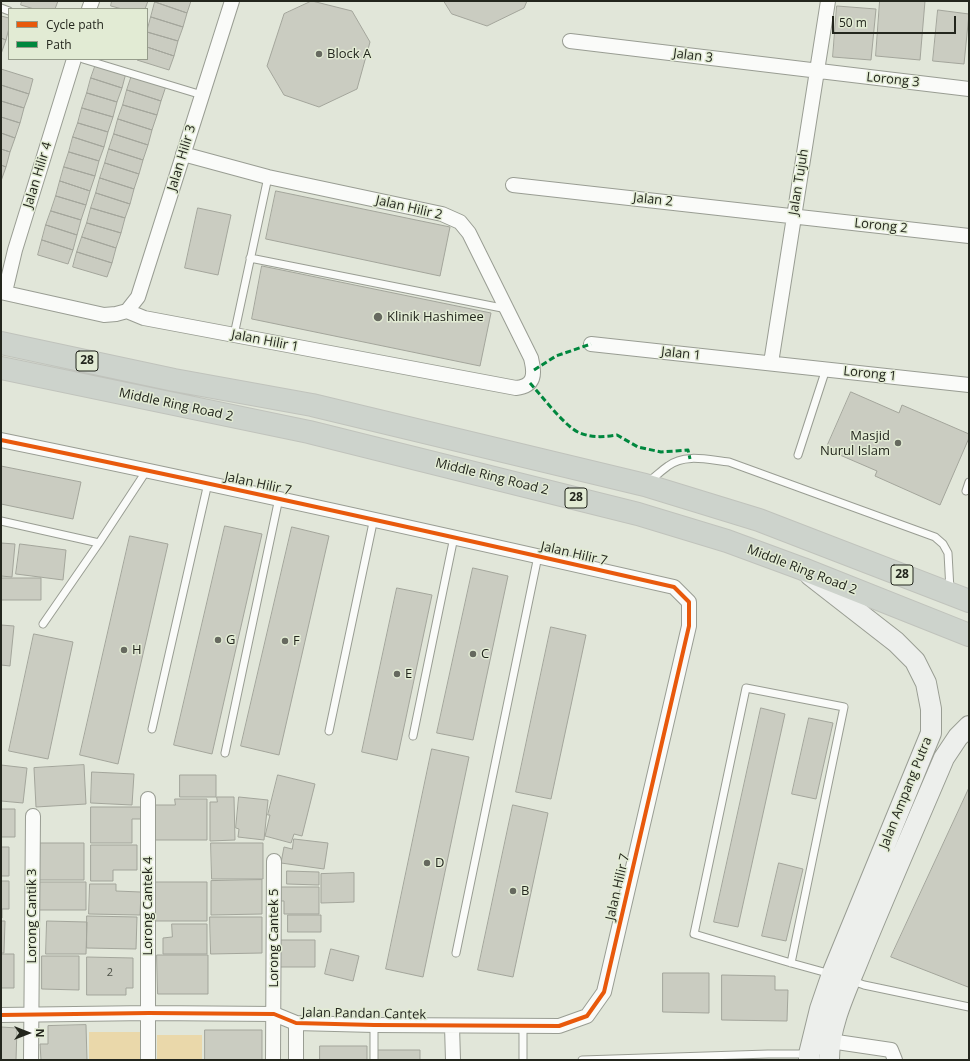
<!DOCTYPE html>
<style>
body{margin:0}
#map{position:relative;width:970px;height:1061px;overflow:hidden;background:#e1e6d9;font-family:"Open Sans",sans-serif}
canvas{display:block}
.frame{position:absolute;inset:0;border:2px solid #23261d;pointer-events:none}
.legend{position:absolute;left:8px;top:8px;width:140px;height:52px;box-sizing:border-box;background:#e2ebd4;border:1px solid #969c8b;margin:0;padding:5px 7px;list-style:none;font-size:12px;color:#23261d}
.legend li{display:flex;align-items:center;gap:8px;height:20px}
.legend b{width:20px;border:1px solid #969c8b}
.north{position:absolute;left:8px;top:1013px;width:40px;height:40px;-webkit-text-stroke:3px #e2ebd4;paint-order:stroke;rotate:90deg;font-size:11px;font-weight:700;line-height:16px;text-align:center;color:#23261d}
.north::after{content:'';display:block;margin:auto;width:14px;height:18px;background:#23261d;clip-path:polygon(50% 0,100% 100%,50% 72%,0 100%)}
.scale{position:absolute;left:832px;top:16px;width:124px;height:18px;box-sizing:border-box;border:2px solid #23261d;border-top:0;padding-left:5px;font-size:12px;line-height:14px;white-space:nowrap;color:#23261d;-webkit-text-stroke:3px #e2ebd4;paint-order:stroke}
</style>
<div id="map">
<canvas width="970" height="1061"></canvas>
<div class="frame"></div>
<ul class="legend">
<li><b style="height:5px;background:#e8590c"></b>Cycle path</li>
<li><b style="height:5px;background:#00873e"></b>Path</li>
</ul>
<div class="north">N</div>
<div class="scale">50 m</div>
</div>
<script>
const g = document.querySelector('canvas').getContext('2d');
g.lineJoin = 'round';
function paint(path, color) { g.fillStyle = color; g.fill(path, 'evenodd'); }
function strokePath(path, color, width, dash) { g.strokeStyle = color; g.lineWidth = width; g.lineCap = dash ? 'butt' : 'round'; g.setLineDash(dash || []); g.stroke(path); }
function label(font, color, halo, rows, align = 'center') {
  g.font = font + ' "Open Sans",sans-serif'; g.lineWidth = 3; g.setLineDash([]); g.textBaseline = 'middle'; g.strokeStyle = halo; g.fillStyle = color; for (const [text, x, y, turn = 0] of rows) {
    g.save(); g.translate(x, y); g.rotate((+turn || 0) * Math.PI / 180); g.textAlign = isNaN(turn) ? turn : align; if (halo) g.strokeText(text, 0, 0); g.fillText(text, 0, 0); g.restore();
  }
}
paint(new Path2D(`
 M89,1032H141V1060H89Z
 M157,1035H202V1060H157Z`), '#ead8aa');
const building = new Path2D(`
 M22,1H58L55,9H34L21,5Z
 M112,1H148L145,9H122L111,6Z
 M155,1H191L187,13L155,2Z
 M312,1L352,11L370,42L357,89L319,107L284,95L267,66L284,14Z
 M444,1H527L524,8L487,26L452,14Z
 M880,1H925L920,60L876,56Z
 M155,2L187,13L183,27L151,17Z
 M837,6L876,9L871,60L833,57Z
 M938,10L969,14L964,64L933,61Z
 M1,16L9,18V28L6,40L1,38Z
 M151,17L183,27L178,41L147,32Z
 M147,32L178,41L174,56L147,47Z
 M1,38L6,40L1,54Z
 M147,47L174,56L169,70L137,60V59H147Z
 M96,64L126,73L122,88L91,78Z
 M1,69L33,79L29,94L1,85Z
 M132,75L166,86L161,101L127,90Z
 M91,78L122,88L117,102L87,93Z
 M1,85L29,94L24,108L1,101Z
 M127,90L161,101L157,115L123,105Z
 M87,93L117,102L113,117L82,108Z
 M1,101L24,108L20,123L1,117Z
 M123,105L157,115L152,130L118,119Z
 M82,108L113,117L108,132L78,123Z
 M1,117L20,123L15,138L1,133Z
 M118,119L152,130L148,145L114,134Z
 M78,123L108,132L104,147L73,137Z
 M1,133L15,138L10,152L1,149Z
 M114,134L148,145L143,160L109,149Z
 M73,137L104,147L99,161L69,152Z
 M1,149L10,152L6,167L1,165Z
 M109,149L143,160L139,174L105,163Z
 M69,152L99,161L95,176L64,167Z
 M105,163L139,174L134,189L100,178Z
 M1,165L6,167L1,181Z
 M64,167L95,176L90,191L60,181Z
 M100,178L134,189L130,204L96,193Z
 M60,181L90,191L86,205L56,196Z
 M276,191L450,227L440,276L266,239Z
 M96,193L130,204L125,218L91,208Z
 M56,196L86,205L81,220L51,211Z
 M91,208L125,218L121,233L87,223Z
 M198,208L231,215L218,275L185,268Z
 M51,211L81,220L77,235L46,225Z
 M87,223L121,233L116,248L82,237Z
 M46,225L77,235L73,250L42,240Z
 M82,237L116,248L112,263L77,252Z
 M42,240L73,250L68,264L38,255Z
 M77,252L112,263L107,277L73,267Z
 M262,266L491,313L480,366L252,319Z
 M851,392L899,413L902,405L969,434V438L940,505L875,476L877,471L826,449Z
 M1,466L81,482L73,519L1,504Z
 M225,526L262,534L212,754L174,745Z
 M292,527L329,536L279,755L241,746Z
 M130,536L168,544L118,764L80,755Z
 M1,543L15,544L12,577L1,576Z
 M20,544L66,550L63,580L16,574Z
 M473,568L508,576L473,740L437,733Z
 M1,578H41V600H1Z
 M397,588L432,595L397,760L362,752Z
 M1,625L14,626L10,666L1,665Z
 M551,627L586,635L551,799L516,792Z
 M34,634L73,642L48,759L9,751Z
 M761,708L785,714L738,927L714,922Z
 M809,718L833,723L816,799L792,794Z
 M432,749L469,757L423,977L386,969Z
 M1,765L27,768L23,803L1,801Z
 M84,765L86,804L36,807L34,768Z
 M92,772L134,774L132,805L91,803Z
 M180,775H216V797H180Z
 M278,775L315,784L302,836L294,834L291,843L265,836L270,815H268Z
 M969,788V986L968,987L891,957Z
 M217,797H234L235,840L210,841V802H217Z
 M239,797L268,800L264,840L238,837L239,829L236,828Z
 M175,799H207V840H154V805H175Z
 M513,805L548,813L513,977L478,970Z
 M91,807H142V819H132V843H91Z
 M1,809H15V837H1Z
 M294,839L328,843L324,869L281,863L284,847L292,849Z
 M37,843H84V880H37Z
 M211,843H263V879H212Z
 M91,845H137V870H113V881H91Z
 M1,847H9V876H1Z
 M779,863L803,869L786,941L762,936Z
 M287,871L319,872V885L287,884Z
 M354,873V902L321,903V874Z
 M262,880V914L211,915V881Z
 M1,881H9V909H2V918H1Z
 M36,882H86V910H36Z
 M155,882H207V921H155Z
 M90,884H116V891L141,892L140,915L89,914Z
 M278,887H319V914H284V901H278Z
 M288,915H321V932H288Z
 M87,916L137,917L136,949L87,948Z
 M210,917H262V953L211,954Z
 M1,921H5L4,953H1Z
 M47,921L87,922L86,954H46Z
 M172,924H207V954H163V938L172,937Z
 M279,940H315V967H279Z
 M331,949L359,956L353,981L325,974Z
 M1,954H14V988H1Z
 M157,955H208V994H158Z
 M42,956H79V990L42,989Z
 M87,957L133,958V988H126V995H87Z
 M663,973H709V1013L663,1012Z
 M722,975L775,976V990H788L787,1021L722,1020Z
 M86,1025L87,1060H41L40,1044H48V1026Z
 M1,1027L17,1028L16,1060H1Z
 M205,1030H262V1060H205Z
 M320,1046H367V1060H320Z
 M376,1050H420V1060H376Z`);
paint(building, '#caccc1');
strokePath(building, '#a3a59b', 1);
const lane = new Path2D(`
 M1,8L9,11
 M83,59L202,95
 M250,258L507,309
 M234,335L268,177
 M798,455L826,369
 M648,482C655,477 661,471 668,466C685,453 709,460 729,462L935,537L943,544L948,553L950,590
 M966,491L969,482
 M1,521L99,543
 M43,624L99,543L147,470
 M152,729L208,483
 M329,731L374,518
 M413,736L454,537
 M225,753L279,498
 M456,953L538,556
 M791,963L844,707L746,688L694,934L791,963L831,974
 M850,980L864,985L969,1007
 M374,1025V1060
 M523,1060V1026
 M582,1060L768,1054H807`);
const street = new Path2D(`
 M89,9L92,1
 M570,41L969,89
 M513,185L969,236
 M1,292L104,315L116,314L127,311L144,318L516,388C535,386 535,374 531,358L469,233L460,222L442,214L268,177L183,154
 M5,292L15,250L74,59
 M127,311L138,297L232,1
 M591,344L969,385
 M771,363L828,1
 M1,440C226,486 450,536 674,587L689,602V626L604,992L587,1016L559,1026L374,1025L296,1023L274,1014L149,1013L1,1015
 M148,799V1060
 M296,1023V1060
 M452,1026L453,1060
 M830,1041L891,1050L895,1060
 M31,1060L33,816
 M273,1060L274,861`);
const secondary = new Path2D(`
 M809,1060V1054L820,1009L832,974L931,733V709L926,683L915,661L896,642L810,575
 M829,1060C829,1024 847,989 860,956C887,890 916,824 944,758L958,737L969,726`);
const highway = new Path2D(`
 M1,343L174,380L312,405L645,485L759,520L969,601
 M1,368L309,432L638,514L727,541L803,569L969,635`);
strokePath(lane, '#999d93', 9);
strokePath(street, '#999d93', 16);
strokePath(secondary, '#999d93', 22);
strokePath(highway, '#c0c3bc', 24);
strokePath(lane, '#fafbf9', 7);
strokePath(street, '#fafbf9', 14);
strokePath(secondary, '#edefec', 20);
strokePath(highway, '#cdd3cc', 22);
strokePath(new Path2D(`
 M534,370L556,356L591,344
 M530,383C541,395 566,428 580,433C593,438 604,437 617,435L638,447L661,452L688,450L690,459`), '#00873e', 3, [6, 3]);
strokePath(new Path2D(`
 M1,440C226,486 450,536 674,587L689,602V626L604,992L587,1016L559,1026L374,1025L296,1023L274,1014L149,1013L1,1015`), '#e8590c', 4);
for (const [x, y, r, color] of [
 [319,54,4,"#66695f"],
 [378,317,5,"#66695f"],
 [898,443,4,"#66695f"],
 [218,640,4,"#66695f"],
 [285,641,4,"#66695f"],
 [124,650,4,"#66695f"],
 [473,654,4,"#66695f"],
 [397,674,4,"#66695f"],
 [427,863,4,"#66695f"],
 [513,891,4,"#66695f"]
]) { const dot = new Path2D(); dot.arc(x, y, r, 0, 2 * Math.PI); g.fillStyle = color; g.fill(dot); strokePath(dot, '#e2ebd4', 1.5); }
label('11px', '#4d5046', null, [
 ["2",110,973]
]);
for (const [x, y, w] of [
 [87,361,22],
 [576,498,22],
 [902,575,22]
]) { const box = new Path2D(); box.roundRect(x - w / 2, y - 10, w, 20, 3); g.fillStyle = '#e2ebd4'; g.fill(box); strokePath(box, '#23261d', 1); }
label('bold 12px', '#23261d', null, [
 ["28",87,361],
 ["28",576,498],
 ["28",902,575]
]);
label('13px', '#23261d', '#e2ebd4', [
 ["Block A",327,54],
 ["Klinik Hashimee",387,317],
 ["Masjid",890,436,"right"],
 ["Nurul Islam",890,451,"right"],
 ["G",226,640],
 ["F",293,641],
 ["H",132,650],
 ["C",481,654],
 ["E",405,674],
 ["D",435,863],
 ["B",521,891]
], 'left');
label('13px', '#23261d', '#e2ebd4', [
 ["Jalan 3",693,56,7],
 ["Lorong 3",893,80,6],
 ["Jalan Hilir 3",182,158,-73],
 ["Jalan Hilir 4",38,175,-73],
 ["Jalan Tujuh",799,182,-81],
 ["Jalan 2",653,200,6],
 ["Jalan Hilir 2",409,208,13],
 ["Lorong 2",881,226,6],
 ["Jalan Hilir 1",265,341,11],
 ["Jalan 1",681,354,6],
 ["Lorong 1",870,374,6],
 ["Middle Ring Road 2",176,405,12],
 ["Middle Ring Road 2",492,477,14],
 ["Jalan Hilir 7",258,484,12],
 ["Jalan Hilir 7",574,554,13],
 ["Middle Ring Road 2",802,570,21],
 ["Jalan Ampang Putra",906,793,-68],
 ["Jalan Hilir 7",618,887,-77],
 ["Lorong Cantek 4",148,906,-90],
 ["Lorong Cantik 3",32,916,-90],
 ["Lorong Cantek 5",274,938,-90],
 ["Jalan Pandan Cantek",364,1014,1]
]);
</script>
